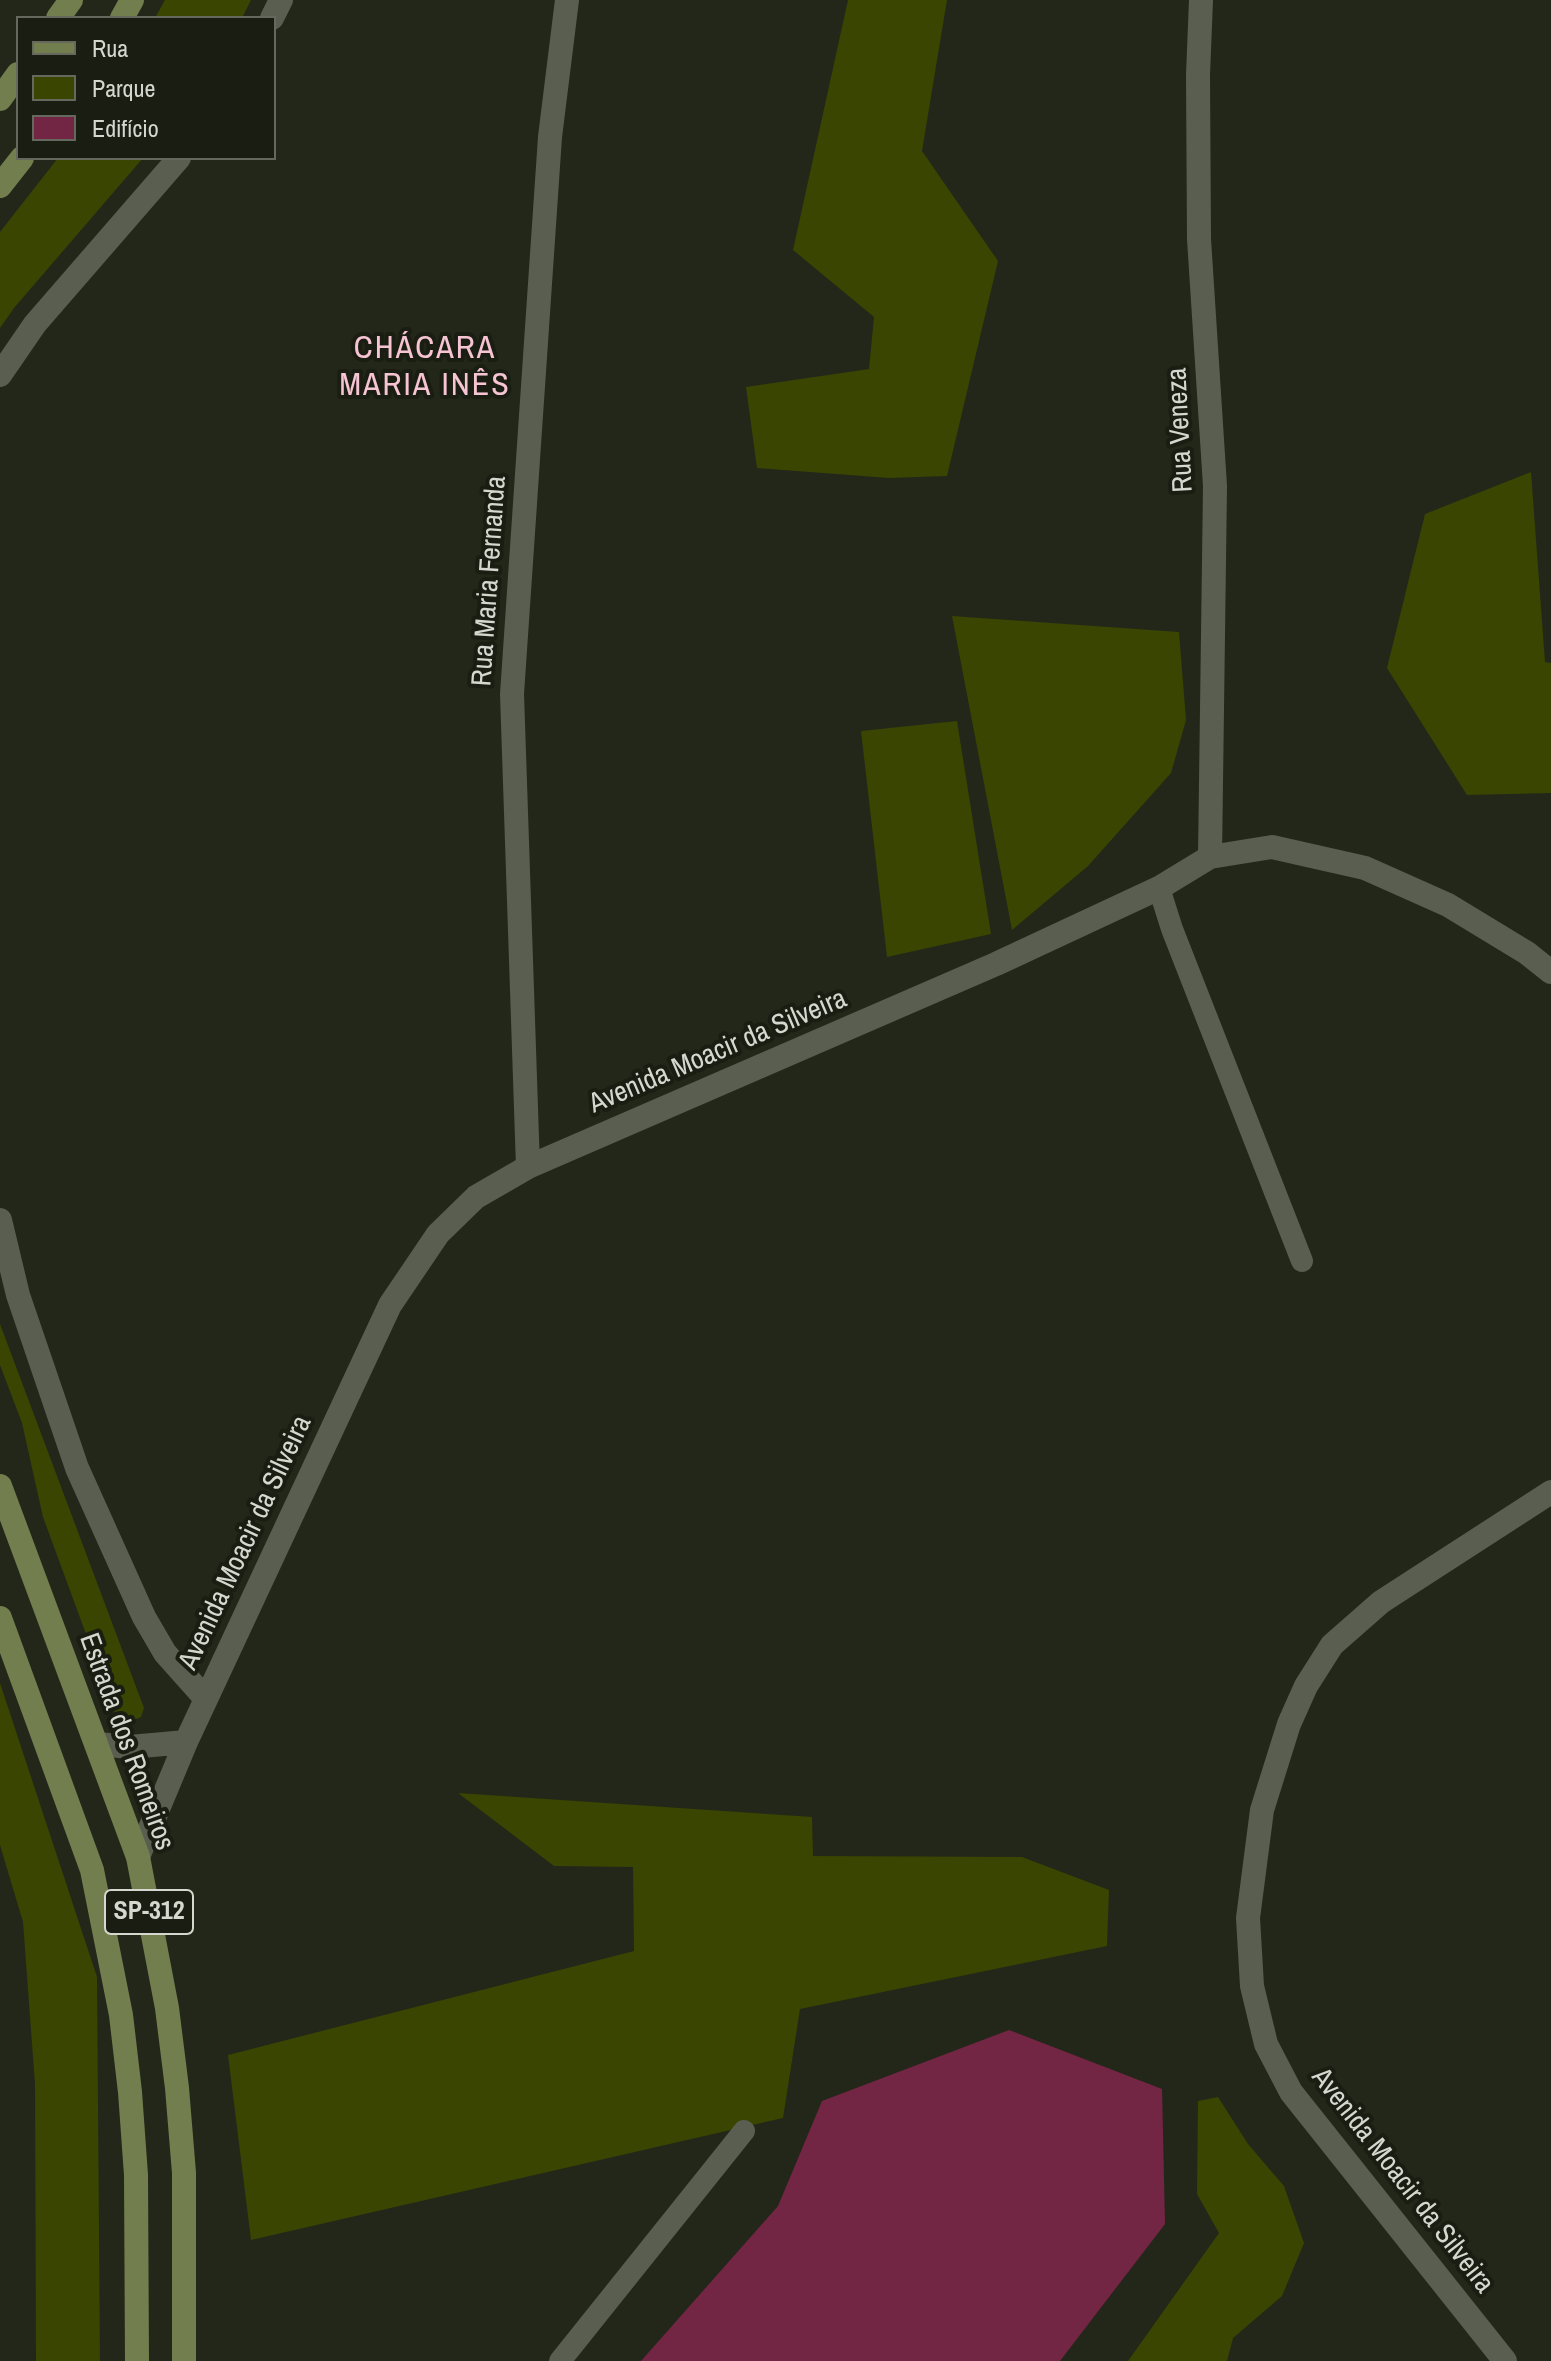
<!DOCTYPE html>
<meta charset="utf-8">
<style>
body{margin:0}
#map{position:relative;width:1551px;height:2361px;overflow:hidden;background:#23271a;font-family:"Archivo Narrow",sans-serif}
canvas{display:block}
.legend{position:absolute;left:16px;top:16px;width:260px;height:144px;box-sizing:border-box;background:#1a1d11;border:2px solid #65685d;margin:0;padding:10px 14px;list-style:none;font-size:24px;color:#d6d8d0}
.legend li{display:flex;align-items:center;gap:16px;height:40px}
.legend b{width:40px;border:2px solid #65685d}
</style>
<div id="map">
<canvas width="1551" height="2361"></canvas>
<ul class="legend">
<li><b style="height:10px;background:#727e4e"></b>Rua</li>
<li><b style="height:22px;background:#394501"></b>Parque</li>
<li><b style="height:22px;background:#732544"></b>Edifício</li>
</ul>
</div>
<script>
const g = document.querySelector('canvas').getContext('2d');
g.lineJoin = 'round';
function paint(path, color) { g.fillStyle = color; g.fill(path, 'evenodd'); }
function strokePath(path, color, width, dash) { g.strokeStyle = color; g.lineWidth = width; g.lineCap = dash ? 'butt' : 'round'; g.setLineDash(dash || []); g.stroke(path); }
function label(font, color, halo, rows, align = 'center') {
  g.font = font + ' "Archivo Narrow",sans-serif'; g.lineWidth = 8; g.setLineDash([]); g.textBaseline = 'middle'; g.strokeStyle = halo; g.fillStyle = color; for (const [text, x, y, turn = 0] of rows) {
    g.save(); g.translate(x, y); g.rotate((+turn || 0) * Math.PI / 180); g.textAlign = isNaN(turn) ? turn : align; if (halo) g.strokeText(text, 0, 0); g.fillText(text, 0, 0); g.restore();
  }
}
paint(new Path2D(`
 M165,0H251L242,18H155Z
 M848,0H947L922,151L998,261L947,476L889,478L757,468L746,387L869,369L874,317L793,250Z
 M58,158H143L14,308L0,328V232Z
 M1531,472L1545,662L1551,663V793L1467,795L1387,668L1425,514Z
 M952,616L1179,632L1186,720L1171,773L1088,866L1012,930Z
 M957,721L991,934L887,957L861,731Z
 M0,1324L144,1708L141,1717C130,1722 125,1719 115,1713L43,1517L22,1423L0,1365Z
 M0,1683L97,1977L100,2361H36L35,2084L23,1922L0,1845Z
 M458,1793L812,1817L813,1856L1022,1857L1109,1890L1107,1946L800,2009L783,2118L251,2240L228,2055L634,1951L633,1867L554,1866Z
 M1218,2097L1248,2144L1284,2186L1304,2243L1282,2296L1233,2338L1227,2361H1128L1219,2233L1197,2194L1198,2101Z`), '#394501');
paint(new Path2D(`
 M1009,2030L1162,2089L1165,2224L1060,2361H641L778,2206L822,2101Z`), '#732544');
strokePath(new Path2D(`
 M1159,888L1172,929L1302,1261
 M560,2361L744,2131`), '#5a5e50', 22);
strokePath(new Path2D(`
 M1201,0L1198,75L1199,239L1215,486L1210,857
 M272,18L281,0
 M0,375L35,324L179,158
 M528,1167L512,694L550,137L567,0
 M0,1220L18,1295L77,1468L144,1617L165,1653L206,1699
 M98,1744L130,1747L186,1742
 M138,1857L186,1742L390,1305L438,1234L476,1197L528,1167L996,964L1159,888L1210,857L1272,847L1365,868L1448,905L1527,953L1551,972
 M1505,2361L1291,2092L1266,2044L1252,1986L1248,1918L1262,1810L1289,1724L1306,1686L1332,1645L1381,1602L1551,1492`), '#5a5e50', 24);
strokePath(new Path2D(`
 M58,18L71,0
 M122,18L132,0
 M0,99L18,74
 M0,186L22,158
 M0,1486L138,1857L167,2008L177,2088L184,2173V2361
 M0,1618L92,1870L121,2015L130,2092L136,2175L137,2361`), '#727e4e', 24);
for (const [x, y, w] of [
 [149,1912,88]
]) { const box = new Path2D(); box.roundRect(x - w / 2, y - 22, w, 44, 6); g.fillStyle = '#1a1d11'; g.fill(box); strokePath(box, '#d6d8d0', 2); }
label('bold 26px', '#d6d8d0', null, [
 ["SP-312",149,1912]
]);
label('28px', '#d6d8d0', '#1a1d11', [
 ["Rua Veneza",1181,430,-93],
 ["Rua Maria Fernanda",490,581,-86],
 ["Avenida Moacir da Silveira",718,1052,-23],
 ["Avenida Moacir da Silveira",246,1543,-65],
 ["Estrada dos Romeiros",126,1742,70],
 ["Avenida Moacir da Silveira",1402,2181,52]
]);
g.letterSpacing = '2px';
label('32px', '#f6c4d2', '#1a1d11', [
 ["CHÁCARA",425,349],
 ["MARIA INÊS",425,386]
]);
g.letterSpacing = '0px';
</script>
